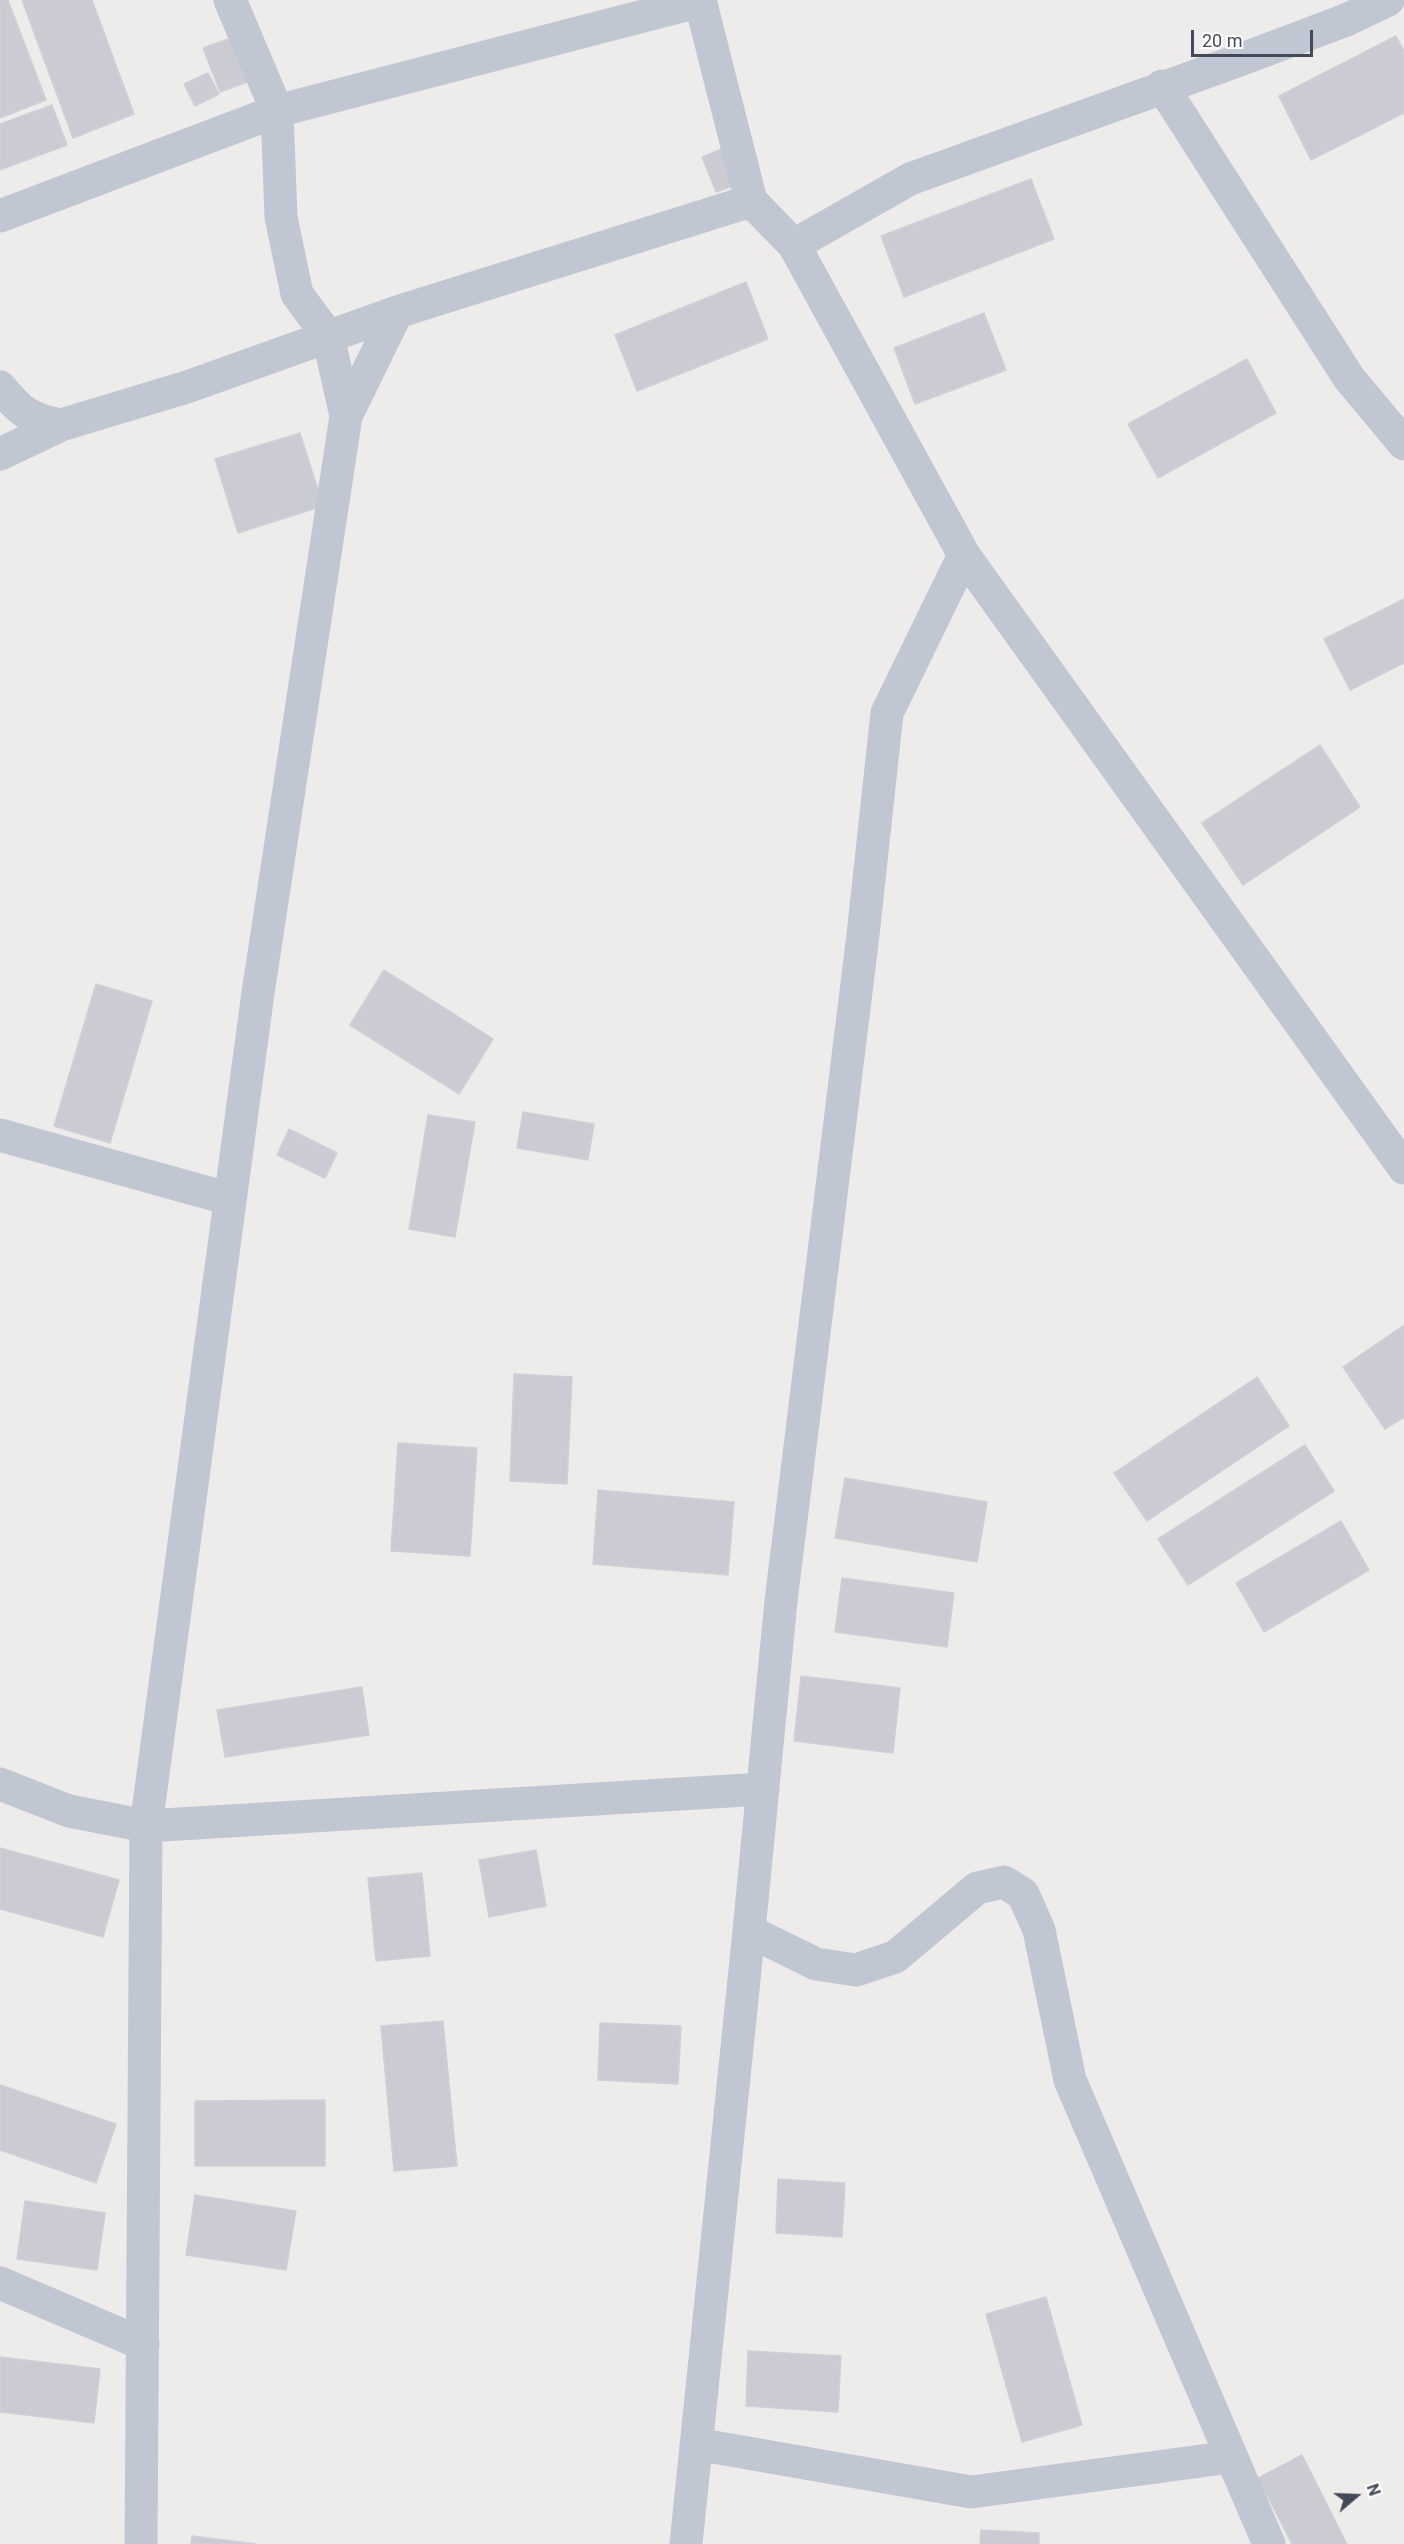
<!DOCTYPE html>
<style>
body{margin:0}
#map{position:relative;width:1404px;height:2544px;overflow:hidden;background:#eeeceb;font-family:Roboto,sans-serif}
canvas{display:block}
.north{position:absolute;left:1326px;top:2466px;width:60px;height:60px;-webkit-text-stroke:4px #fff;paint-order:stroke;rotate:71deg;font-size:16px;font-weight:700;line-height:24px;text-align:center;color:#444958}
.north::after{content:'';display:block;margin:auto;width:21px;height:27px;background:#444958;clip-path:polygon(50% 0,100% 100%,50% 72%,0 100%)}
.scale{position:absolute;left:1191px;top:30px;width:122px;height:27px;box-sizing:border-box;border:3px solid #444958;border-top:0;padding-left:8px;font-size:18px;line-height:21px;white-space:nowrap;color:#444958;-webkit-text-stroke:4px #fff;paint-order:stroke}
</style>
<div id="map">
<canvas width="1404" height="2544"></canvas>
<div class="north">N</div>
<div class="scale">20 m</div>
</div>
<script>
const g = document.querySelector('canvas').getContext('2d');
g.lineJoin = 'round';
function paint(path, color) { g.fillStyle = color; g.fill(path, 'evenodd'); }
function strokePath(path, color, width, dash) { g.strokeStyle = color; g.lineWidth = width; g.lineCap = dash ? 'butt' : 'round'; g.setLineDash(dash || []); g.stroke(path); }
const building = new Path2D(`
 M0,0H8L46,100L0,118Z
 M22,0H92L134,114L73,138Z
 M1396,36L1404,51V113L1311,160L1279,96Z
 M234,37L250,81L220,92L203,48Z
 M208,73L219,94L195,106L184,84Z
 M52,105L67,145L0,170V124Z
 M724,148L739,184L716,192L702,157Z
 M1031,179L1054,239L904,297L881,236Z
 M746,282L768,339L637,391L615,335Z
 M984,313L1006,370L915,404L894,348Z
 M1247,359L1276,413L1158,478L1128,424Z
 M300,433L323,506L238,533L215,459Z
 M1404,599V663L1350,690L1324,639Z
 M1320,745L1360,807L1243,885L1202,823Z
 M384,970L493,1039L459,1094L350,1025Z
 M96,984L152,1001L110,1143L54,1126Z
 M523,1112L594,1124L588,1160L517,1148Z
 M428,1115L475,1122L455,1237L409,1229Z
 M289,1129L337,1153L325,1178L277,1155Z
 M1404,1325V1417L1385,1429L1343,1367Z
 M514,1374L572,1377L567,1484L510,1481Z
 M1257,1377L1289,1426L1147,1521L1114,1473Z
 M398,1443L477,1448L470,1556L391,1551Z
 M1305,1445L1334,1491L1188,1585L1158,1539Z
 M845,1478L987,1502L977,1562L835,1538Z
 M598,1490L734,1502L728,1575L593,1564Z
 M1341,1521L1369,1570L1264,1632L1236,1583Z
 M842,1578L954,1593L947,1647L835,1632Z
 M801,1676L900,1688L893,1753L794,1741Z
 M362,1687L369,1735L225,1757L217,1710Z
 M0,1848L119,1880L103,1937L0,1909Z
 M536,1850L546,1906L489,1917L479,1860Z
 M422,1873L430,1956L376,1961L368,1878Z
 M443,2021L457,2166L394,2171L381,2026Z
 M600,2023L681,2026L678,2084L598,2080Z
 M0,2085L116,2124L96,2183L0,2150Z
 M325,2100V2166H195V2101Z
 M778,2179L845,2183L842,2237L776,2233Z
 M195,2195L296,2211L286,2270L186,2255Z
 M25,2201L105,2213L97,2270L17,2259Z
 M1046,2297L1082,2425L1022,2442L986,2314Z
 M748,2351L841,2356L838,2412L746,2406Z
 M0,2357L100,2369L94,2423L0,2412Z
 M1302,2455L1347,2544H1292L1258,2478Z
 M981,2530L1039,2533V2544H980Z
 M192,2536L256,2544H191Z`);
paint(building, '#cbccd3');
strokePath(building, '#cfcfd7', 1.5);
strokePath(new Path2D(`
 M230,0L277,111L281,217L297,294L328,336L346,416
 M700,0L751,201L794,245L964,555L1404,1168
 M1162,86L1349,378L1404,444
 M0,216L277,111L701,1
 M794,245L910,179L1237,61L1346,20L1388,0
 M0,387C20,411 29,419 61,425
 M0,454L61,425L187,387L397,312
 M0,1135L230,1199
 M0,1784L69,1811L146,1826L763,1789
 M749,1931L816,1964L856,1970L895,1957L977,1888L1004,1882L1023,1894L1039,1930L1070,2080L1269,2544
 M0,2283L143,2344
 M696,2444L971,2492L1231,2457
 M141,2544L146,1826L258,993L346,416L397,312L751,201
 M686,2544L749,1931L781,1601L863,935L887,713L964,555`), '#c1c6d3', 33);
</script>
